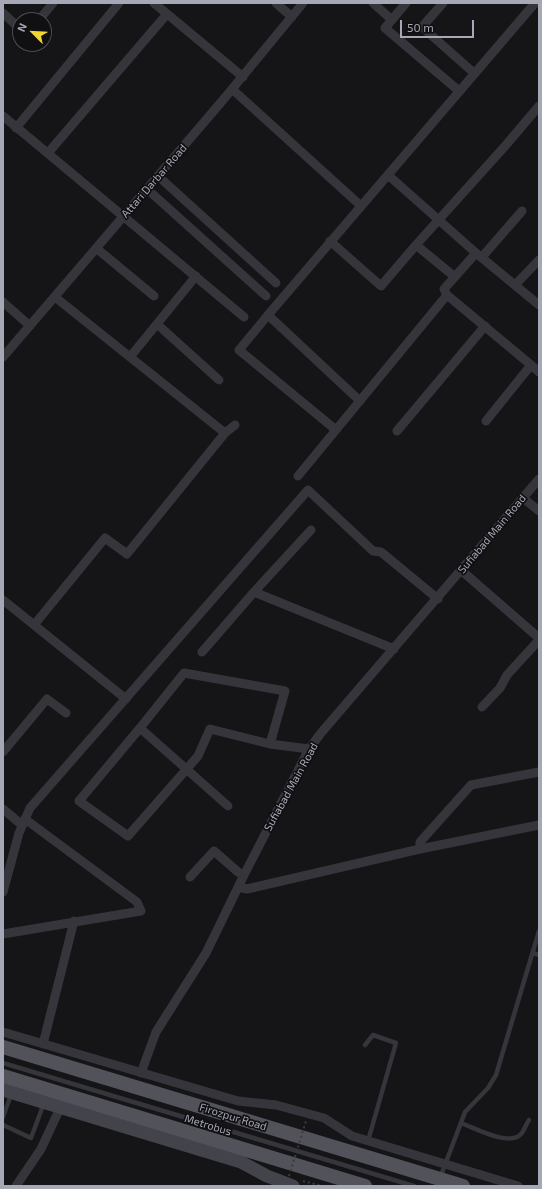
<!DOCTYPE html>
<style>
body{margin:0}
#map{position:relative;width:542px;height:1189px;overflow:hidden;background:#151416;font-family:"Exo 2",sans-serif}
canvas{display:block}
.frame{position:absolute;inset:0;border:4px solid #a6a8b6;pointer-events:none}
.north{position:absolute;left:12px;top:12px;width:40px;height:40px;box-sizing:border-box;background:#100f11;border:1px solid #4c4c53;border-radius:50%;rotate:294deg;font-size:11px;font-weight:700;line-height:16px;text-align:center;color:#a6a8b6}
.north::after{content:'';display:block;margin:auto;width:14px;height:18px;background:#f2d430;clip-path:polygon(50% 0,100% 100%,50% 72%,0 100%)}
.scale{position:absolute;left:400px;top:20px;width:74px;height:18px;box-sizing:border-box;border:2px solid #a6a8b6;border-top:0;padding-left:5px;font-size:12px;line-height:14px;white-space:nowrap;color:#a6a8b6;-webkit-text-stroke:3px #100f11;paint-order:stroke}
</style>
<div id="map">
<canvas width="542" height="1189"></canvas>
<div class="frame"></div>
<div class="north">N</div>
<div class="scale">50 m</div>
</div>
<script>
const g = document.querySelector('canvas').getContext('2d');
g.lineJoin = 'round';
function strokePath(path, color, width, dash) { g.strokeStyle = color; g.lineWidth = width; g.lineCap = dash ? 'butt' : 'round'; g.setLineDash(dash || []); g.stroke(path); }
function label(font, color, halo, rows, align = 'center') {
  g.font = font + ' "Exo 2",sans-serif'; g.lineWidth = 3.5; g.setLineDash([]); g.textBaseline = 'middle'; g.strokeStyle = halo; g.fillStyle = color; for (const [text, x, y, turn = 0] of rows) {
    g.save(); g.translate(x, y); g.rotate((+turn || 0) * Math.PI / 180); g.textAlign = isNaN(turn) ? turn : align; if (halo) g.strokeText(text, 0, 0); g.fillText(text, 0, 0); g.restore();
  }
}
strokePath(new Path2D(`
 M303,1181L322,1186`), '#3b3c42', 2, [2, 3]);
strokePath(new Path2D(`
 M533,953L539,955
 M365,1045L373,1035L396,1043L368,1141
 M3,1063L414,1186
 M3,1117L11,1095
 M461,1123C475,1128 509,1147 521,1134C524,1131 526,1124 529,1120
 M3,1125L31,1138L44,1103
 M440,1178L465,1112L488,1088L496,1075L539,931`), '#35353b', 4.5);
strokePath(new Path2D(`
 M154,3L243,77
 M276,3L292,17
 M373,3L392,20
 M406,3L385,28L459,91
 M443,3L422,27L474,73
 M3,13L20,29
 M39,20L53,3
 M232,89L360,205
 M3,116L244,317
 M16,128L119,3
 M48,153L167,14
 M388,175L476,253
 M158,176L276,283
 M147,189L266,296
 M330,241L381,286L416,245L455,277
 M416,245L506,145L539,106
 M96,248L154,296
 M482,257L522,211
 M515,285L539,260
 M447,295L444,289L476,253L539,305
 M55,297L225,433L235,425
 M3,302L30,326
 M268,315L239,350L336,430
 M157,324L219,380
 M3,357L223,100L303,3
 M130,357L196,276
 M360,401L268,315L535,3
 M486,421L531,365L539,372
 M397,431L485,326
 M298,476L447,295L531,365
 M523,498L539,511
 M462,571L539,638
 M254,592L311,530
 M3,600L126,699
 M34,625L105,538L127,554L225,433
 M202,652L254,592L394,649
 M482,707L500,688L507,675L539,640
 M140,728L79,801L128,836L198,756L210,729L270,744L309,749
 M3,752L47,699L66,713
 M228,806L140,728L184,673L285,691L270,744
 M3,809L22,825
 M420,849V842L471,785L539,772
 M190,877L214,851L238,872L244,875
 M238,887L247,889L420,849L539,825
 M3,892L19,833L30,808L308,490L373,551L381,552L438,599
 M3,934L141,911L137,902L25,819
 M3,1032L238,1101L276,1105L324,1118L352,1136L518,1186
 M43,1044L74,921
 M141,1073L156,1032L206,953L244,875L309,749L321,733L539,479
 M16,1186L41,1149L62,1104`), '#35353b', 9);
strokePath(new Path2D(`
 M3,1090L241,1162L267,1176L293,1186`), '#43444b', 13);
strokePath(new Path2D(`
 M3,1047L463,1186
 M3,1076L365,1186`), '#51525a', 14);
strokePath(new Path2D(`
 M289,1176L306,1121`), '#3b3c42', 2, [2, 3]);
label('11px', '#a6a8b6', '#100f11', [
 ["Attari Darbar Road",154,181,-49],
 ["Sufiabad Main Road",492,534,-50],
 ["Sufiabad Main Road",291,787,-61],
 ["Firozpur Road",233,1117,17],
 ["Metrobus",208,1125,17]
]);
</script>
